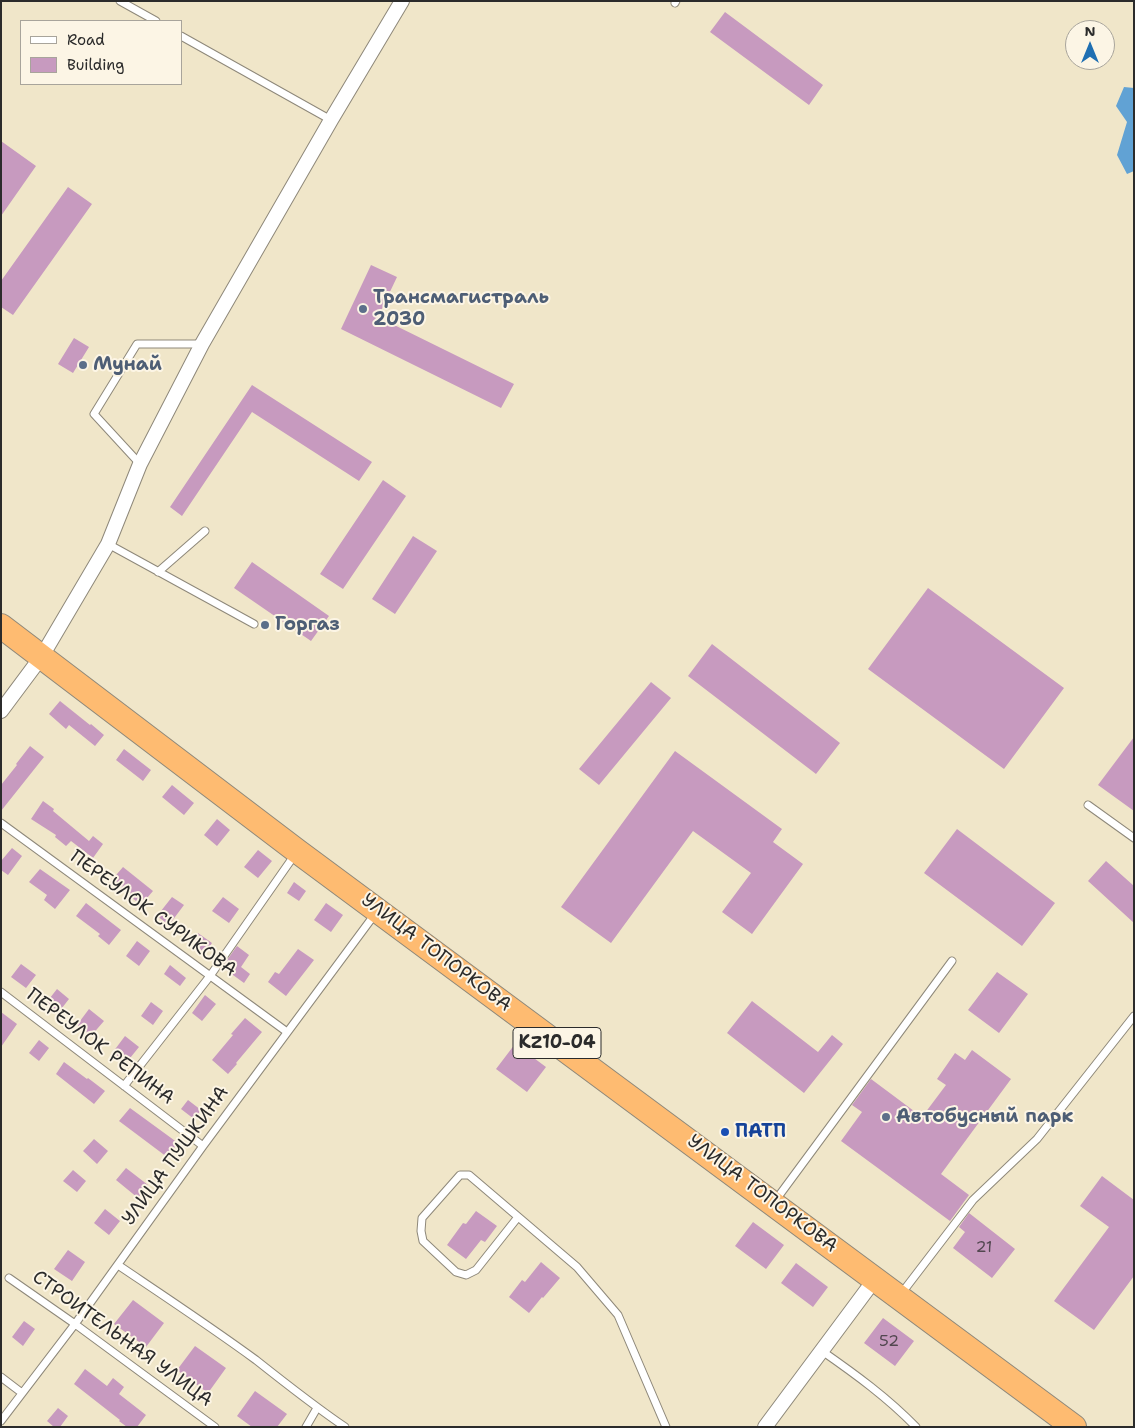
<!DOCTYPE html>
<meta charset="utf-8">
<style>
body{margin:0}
#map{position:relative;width:1135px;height:1428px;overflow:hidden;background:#f0e6c9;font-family:"Shantell Sans",sans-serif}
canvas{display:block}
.frame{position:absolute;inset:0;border:2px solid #2b2b2b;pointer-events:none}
.legend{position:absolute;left:20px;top:20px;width:162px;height:65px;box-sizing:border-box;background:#fcf5e5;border:1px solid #a8a49b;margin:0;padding:6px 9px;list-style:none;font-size:15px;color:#2b2b2b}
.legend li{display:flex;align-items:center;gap:10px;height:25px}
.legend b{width:25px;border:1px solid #a8a49b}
.north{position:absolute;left:1065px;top:20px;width:50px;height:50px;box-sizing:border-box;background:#fcf5e5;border:1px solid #a8a49b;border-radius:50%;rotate:0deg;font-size:14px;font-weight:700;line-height:20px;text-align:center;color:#2b2b2b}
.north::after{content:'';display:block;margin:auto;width:18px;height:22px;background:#1f6fb2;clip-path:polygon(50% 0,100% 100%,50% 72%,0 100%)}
</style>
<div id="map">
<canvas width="1135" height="1428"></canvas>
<div class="frame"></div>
<ul class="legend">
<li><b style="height:6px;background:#fff"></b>Road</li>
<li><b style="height:14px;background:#c79abf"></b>Building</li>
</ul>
<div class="north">N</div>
</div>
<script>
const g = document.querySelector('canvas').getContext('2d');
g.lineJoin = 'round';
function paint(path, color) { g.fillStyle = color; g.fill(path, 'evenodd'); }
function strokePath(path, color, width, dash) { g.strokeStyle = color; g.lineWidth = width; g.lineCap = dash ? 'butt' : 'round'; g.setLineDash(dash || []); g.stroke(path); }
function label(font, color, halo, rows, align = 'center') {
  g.font = font + ' "Shantell Sans",sans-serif'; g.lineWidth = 4; g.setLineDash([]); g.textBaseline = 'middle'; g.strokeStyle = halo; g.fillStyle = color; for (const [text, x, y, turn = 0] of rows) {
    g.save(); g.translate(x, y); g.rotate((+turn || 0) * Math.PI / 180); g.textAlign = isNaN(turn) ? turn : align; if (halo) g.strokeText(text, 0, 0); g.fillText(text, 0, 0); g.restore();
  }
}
paint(new Path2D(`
 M1124,87L1134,88V171L1127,174L1117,155L1127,122L1116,106Z`), '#61a2d4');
paint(new Path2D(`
 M725,12L823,85L809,105L710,32Z
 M1,141L36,166L1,216Z
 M68,187L92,204L13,315L1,307V281Z
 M371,265L397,277L378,317L514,384L501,408L341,329Z
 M74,338L89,347L73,373L58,364Z
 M252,385L372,462L359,481L252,412L182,516L170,507Z
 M383,480L406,496L343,589L320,574Z
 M413,536L437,551L395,614L372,599Z
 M252,562L329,616L311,641L234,588Z
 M928,588L1064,688L1004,769L868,669Z
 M712,644L840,743L816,774L688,676Z
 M651,682L671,698L599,785L579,769Z
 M60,701L90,725L91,724L104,735L95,746L69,725L66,729L49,714Z
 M1134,737V811L1098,785Z
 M30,746L44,757L1,811V785L17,765L16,764Z
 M124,749L151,770L143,781L116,760Z
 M675,751L782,829L773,842L803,864L752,934L722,912L751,873L693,831L611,943L561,907Z
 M172,785L194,803L184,815L162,797Z
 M43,801L54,809L53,811L89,841L93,836L103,844L93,858L71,841L66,846L55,837L56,835L31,819Z
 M217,819L230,830L217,846L204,835Z
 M957,829L1055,903L1022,946L924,873Z
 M12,848L22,856L8,875L1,870V861Z
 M258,850L272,861L258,878L244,867Z
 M1106,861L1134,886V923L1088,881Z
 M123,867L153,891L141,905L111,881Z
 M40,869L70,890L55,909L44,900L47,895L29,882Z
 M294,882L306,891L299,901L287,893Z
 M172,897L184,905L169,925L157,916Z
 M223,897L239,909L229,923L212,911Z
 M86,903L121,930L109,945L98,936L100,934L76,916Z
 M326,903L343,915L331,932L314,920Z
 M198,933L212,943L205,953L191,942Z
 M137,941L150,951L139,966L126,956Z
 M237,946L249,955L241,967L250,974L244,983L222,967Z
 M298,949L314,960L286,996L268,982L275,972L279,974Z
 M21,964L36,975L26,988L11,977Z
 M170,965L186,978L180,986L164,974Z
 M997,972L1028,994L999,1033L968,1010Z
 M57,989L69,999L58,1013L46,1003Z
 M205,995L216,1004L202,1021L192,1013Z
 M752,1001L818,1052L832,1035L843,1044L804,1093L727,1033Z
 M151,1002L163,1011L153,1025L141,1016Z
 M89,1009L104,1021L91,1036L77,1025Z
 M1,1012L17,1024L1,1047Z
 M245,1018L262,1032L236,1063L237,1064L228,1074L212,1060L233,1035L231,1034Z
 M125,1036L139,1047L126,1063L113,1052Z
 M39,1040L49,1048L39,1061L29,1053Z
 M515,1044L546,1067L527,1092L496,1069Z
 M972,1050L1011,1079L941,1174L969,1195L950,1221L841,1141L862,1112L852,1105L871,1079L922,1117L946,1085L937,1079L955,1053L965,1060Z
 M64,1062L87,1079L88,1078L105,1091L94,1104L56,1074Z
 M188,1100L201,1110L194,1119L181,1109Z
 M130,1108L178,1143L167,1157L119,1121Z
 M94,1139L108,1151L97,1164L83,1151Z
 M126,1168L148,1185L138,1198L116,1180Z
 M73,1170L86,1181L77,1192L63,1181Z
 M1102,1176L1134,1200V1276L1094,1330L1054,1301L1109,1227L1080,1206Z
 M105,1209L120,1221L109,1235L94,1223Z
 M476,1211L497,1226L485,1242L481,1240L466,1259L447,1245L463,1223L466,1224Z
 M969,1213L1015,1249L992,1278L953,1248L965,1232L959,1227Z
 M753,1222L784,1245L766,1269L735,1246Z
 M68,1250L85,1262L72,1281L54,1269Z
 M541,1262L560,1278L543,1298L542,1297L529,1313L509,1297L522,1280L525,1282Z
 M796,1263L828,1287L813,1307L781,1283Z
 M133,1300L164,1323L146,1347L114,1324Z
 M883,1318L914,1341L895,1366L864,1343Z
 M24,1321L35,1329L23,1346L12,1337Z
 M195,1346L226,1368L208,1393L177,1370Z
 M85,1369L107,1386L113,1378L124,1387L119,1394L146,1415L137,1427H127L119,1421L120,1420L74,1384Z
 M255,1391L287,1414L277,1427H252L237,1416Z
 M58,1408L68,1416L60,1427H54L47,1421Z`), '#c79abf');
const service = new Path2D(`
 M120,1L156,21
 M675,3L676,1
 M181,36L331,120
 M140,464L94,414L137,344H202
 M108,544L254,624
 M158,572L205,531
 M1088,805L1134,838
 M1,823L287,1032
 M1,992L203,1146
 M124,1086L210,976L296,853
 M775,1201L952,961
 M518,1217L476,1270L466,1275L456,1272L423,1241L421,1231L422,1218L460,1175H469L577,1267L618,1315L666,1427
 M118,1265C164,1296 211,1327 256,1360C285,1383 314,1406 345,1427
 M9,1278L75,1324L215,1427
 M901,1294L973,1200L1037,1139L1134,1016
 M822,1351C855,1374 888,1398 916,1427
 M1,1377L22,1393
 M1,1421L75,1324L203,1146L375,914
 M306,1427L317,1408`);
const minor = new Path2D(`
 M1,711L42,656L108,544L140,464L202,344L331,120L402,1
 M765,1427L875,1279`);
const trunk = new Path2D(`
 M1,626L297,851L1074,1427`);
strokePath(service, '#8e887a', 9);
strokePath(minor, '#8e887a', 16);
strokePath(trunk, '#8e887a', 26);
strokePath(service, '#fff', 7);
strokePath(minor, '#fff', 14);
strokePath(trunk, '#febb71', 24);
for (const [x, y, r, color] of [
 [363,309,5,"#5c6f8a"],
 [83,365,5,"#5c6f8a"],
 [265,625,5,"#5c6f8a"],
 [886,1117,5,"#5c6f8a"],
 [725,1132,5,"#1a4fb4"]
]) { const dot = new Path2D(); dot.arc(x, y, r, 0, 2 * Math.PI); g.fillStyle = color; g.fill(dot); strokePath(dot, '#fcf5e5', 2); }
label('16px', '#524750', null, [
 ["21",984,1248],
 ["52",889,1342]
]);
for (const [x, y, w] of [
 [557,1043,88]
]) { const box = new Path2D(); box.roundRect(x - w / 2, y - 15.5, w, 31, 4); g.fillStyle = '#fcf5e5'; g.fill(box); strokePath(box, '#2b2b2b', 1); }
label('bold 18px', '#2b2b2b', null, [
 ["KZ10-04",557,1043]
]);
label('bold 19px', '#4e5e75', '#fcf5e5', [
 ["Трансмагистраль",373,298],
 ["2030",373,320],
 ["Мунай",93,365],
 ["Горгаз",275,625],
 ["Автобусный парк",896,1117]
], 'left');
label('19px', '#2b2b2b', '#fcf5e5', [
 ["ПЕРЕУЛОК СУРИКОВА",153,914,36],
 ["УЛИЦА ТОПОРКОВА",436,953,37],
 ["ПЕРЕУЛОК РЕПИНА",100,1047,37],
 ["УЛИЦА ПУШКИНА",176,1156,-54],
 ["УЛИЦА ТОПОРКОВА",762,1194,37],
 ["СТРОИТЕЛЬНАЯ УЛИЦА",122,1339,36]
]);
label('bold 19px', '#164399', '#fcf5e5', [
 ["ПАТП",735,1132]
], 'left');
</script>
